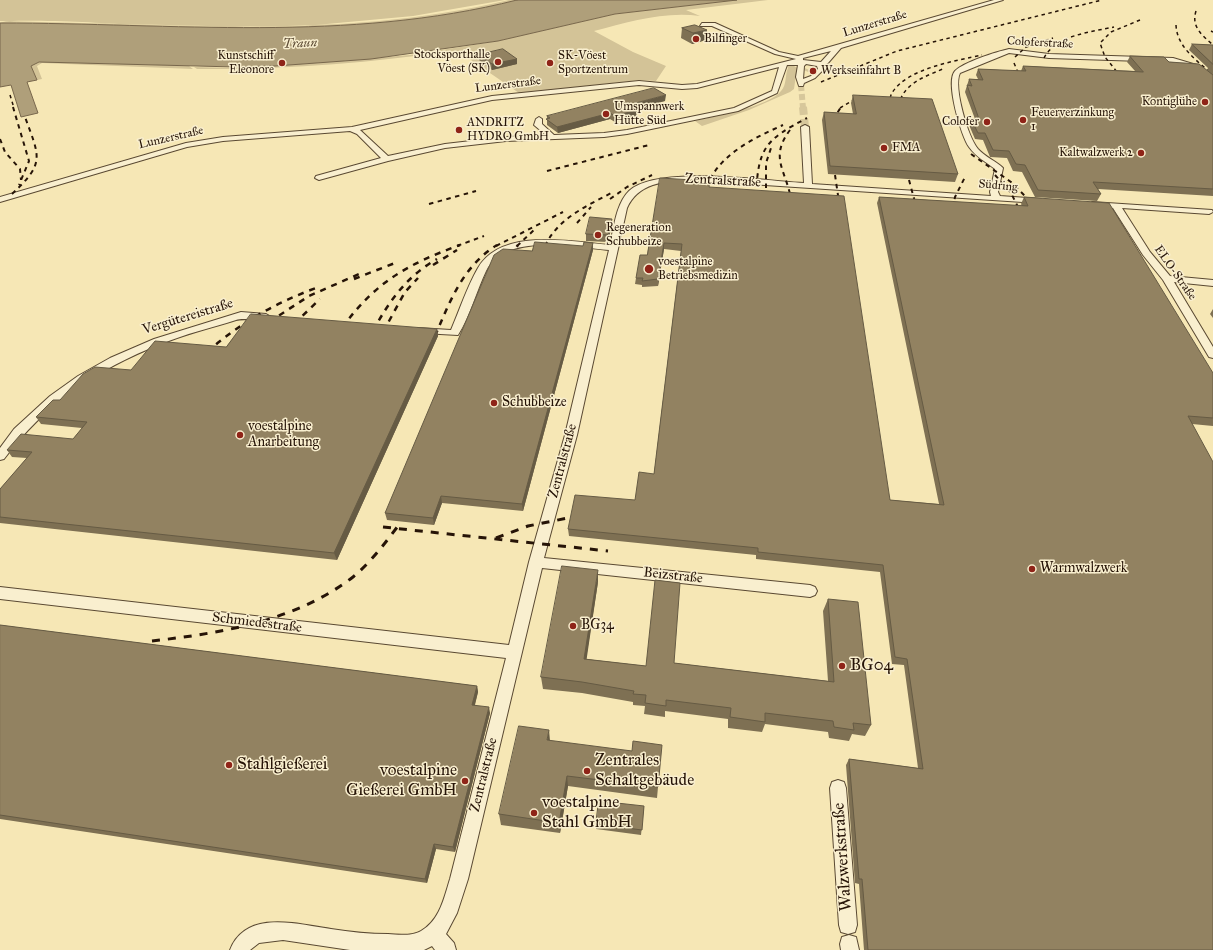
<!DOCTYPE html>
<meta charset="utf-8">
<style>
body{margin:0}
canvas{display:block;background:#f6e7b5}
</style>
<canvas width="1213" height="950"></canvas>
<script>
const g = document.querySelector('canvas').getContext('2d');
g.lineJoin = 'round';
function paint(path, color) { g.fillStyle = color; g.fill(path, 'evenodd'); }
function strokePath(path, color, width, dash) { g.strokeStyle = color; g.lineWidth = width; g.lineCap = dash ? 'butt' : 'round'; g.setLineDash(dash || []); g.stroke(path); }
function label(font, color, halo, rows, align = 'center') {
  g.font = font + ' "IM FELL Great Primer",serif'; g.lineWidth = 3; g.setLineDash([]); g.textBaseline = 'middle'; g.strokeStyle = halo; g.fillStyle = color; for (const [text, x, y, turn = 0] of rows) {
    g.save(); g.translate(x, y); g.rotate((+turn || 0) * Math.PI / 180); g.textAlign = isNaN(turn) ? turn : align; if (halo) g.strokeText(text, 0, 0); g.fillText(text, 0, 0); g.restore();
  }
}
paint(new Path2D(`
 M0,0H505L413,16L305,26L250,27L0,21Z
 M509,0H517C347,43 173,23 0,23C6,18 104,23 120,24C253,28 378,31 509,0Z
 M737,0H768L686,10L700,16C664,11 629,22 594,31L633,52L666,66L656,81L640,80L519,93L458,51H453C368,63 283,70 197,69L194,67L236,68L275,66L410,55L498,41L615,14Z
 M46,61L189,66L193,69L42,63L37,66L42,79L37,80L31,66L36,63Z
 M791,64L797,68L794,89L790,92L749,110L702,126L695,121C715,116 768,107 781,91C787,85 785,74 788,68L787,66Z`), '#d3c397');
const water = new Path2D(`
 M517,0H737L615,14L498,41L371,59L275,66L236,67L39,62L31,66L37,80L27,82L38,113L21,117L11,85L0,87V23C173,23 347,43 517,0Z`);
paint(water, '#af9f7a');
strokePath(water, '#78674c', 1);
strokePath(new Path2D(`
 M806,71L807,69
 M801,85L803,108`), '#d7c79b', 6, [6, 3]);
strokePath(new Path2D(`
 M803,107L805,127`), '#d7c79b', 8, [8, 4]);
const minor = new Path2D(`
 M994,0H1003L841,48L828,63L823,66V70L815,78L804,83L803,86H799L796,77L798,65H787L777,93L738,111L627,134L604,137L506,141L445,148L388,161L319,180L315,178L316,176L381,158L357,134L350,131L223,141L187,147L0,202V197L186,143L223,137L352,127L492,96L639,81L682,85L697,84L796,59L775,54L712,26H700L702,23H715L779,52L798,56ZM831,51L821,62L803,60V58ZM806,64L817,66L818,69L811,76L803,79L804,66ZM779,67L772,91L734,108L627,130L604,133L554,135L542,124V119L539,117L536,119L534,125L546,135L506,137L445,144L388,156L360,130L492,100L639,85L682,89L697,88Z
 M1009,49L1049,54L1173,58L1200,66L1213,78V83L1196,68L1173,62L1049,58L1009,53L960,73C953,87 968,137 978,149C985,157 996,161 1003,168L998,192L1000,196L1041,199L1042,201L1038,203L689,180C664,181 638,183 627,208L577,435L544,558L810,585L815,587L817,591L815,595L810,597L542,568L468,879L457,913L446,934L454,943L456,950H435L432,946L424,950H350L283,940L259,943L250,950H230C246,909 297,924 331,929C350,932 369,934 388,934C398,935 413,936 421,931C440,920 444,898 450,879L506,658L0,599V587L509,645L529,562L565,435L609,250C575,247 505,232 486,271C476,292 470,316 458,335L422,333L417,330L418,328L451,330C460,309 467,287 478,268C502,227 572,242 610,245C614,227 616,204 629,191C657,165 766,181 804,183L801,127L805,125L809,127L812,184L991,196L990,192L995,169C986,162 976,157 969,147C961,136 945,81 955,71C964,62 996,52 1009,49Z
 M1092,202L1212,210L1213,212L1209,214L1122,208L1150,252L1170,276L1213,280V286L1174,282L1213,347V358L1209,357L1163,280L1143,255L1113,208L1092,206Z
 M241,312L266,314L271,317C266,323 245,317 236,320C211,328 185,334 161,344C97,369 45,404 4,459L0,460V448L14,429L50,396L78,376L110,358L154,339Z
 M838,780L844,782L846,788L857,925L855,932L848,934L841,932L839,925L830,788L832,782Z
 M849,935L856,937L859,950H841L840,944L842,937Z`);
strokePath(minor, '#5a4932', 2);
paint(minor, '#f9efcf');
strokePath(new Path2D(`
 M1196,11C1191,27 1202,35 1213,45
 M1176,25C1177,48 1198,61 1213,75
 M1211,31L1213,32
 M1015,57L1026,47L1053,38
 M1044,58C1056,35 1091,32 1114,27
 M1014,63L1020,77
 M1121,77L1105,57L1100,43L1111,32L1140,20
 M821,82L897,51L1102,0
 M10,95L14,108
 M889,105C890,101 890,96 892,93C907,68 956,61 982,55
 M899,106C902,83 927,76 945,68
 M840,108L860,96`), '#261407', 1.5, [3.5, 3.5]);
strokePath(new Path2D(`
 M13,107L29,161L19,185
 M833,120L841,107
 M790,130C769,158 786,170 791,199
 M0,139L5,152L20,169L21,180
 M971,154L1011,182L1034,205
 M547,171L649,145
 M835,175L839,202
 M995,175L1011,193L1021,213
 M909,180L916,206
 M706,187C720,154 752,139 783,125
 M12,194C45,163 40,158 25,117
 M756,196C758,148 765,140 807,118
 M766,197V163L772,145
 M610,199L627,187L652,175
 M429,204L476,191
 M953,208L955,197L965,177
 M577,223L591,207
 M457,246L484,236
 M496,246L563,212
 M517,246L534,230
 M545,246C558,218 587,206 613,192`), '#261407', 2, [4.5, 4.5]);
strokePath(new Path2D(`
 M543,249L545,245
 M509,256L518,245
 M433,265L457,250
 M354,279L395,263
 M269,322L309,296L359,274
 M294,324L320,299
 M342,328C375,282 408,264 460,245
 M373,331C389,301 407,276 437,259
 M383,332L405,292L418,278
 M435,336C450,301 463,266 497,245
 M207,352C240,323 275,303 316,288`), '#261407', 2.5, [6, 6]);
strokePath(new Path2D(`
 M383,527L608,551
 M496,538L528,526L573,517
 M152,641C222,633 296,621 353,577C372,561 386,542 401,522`), '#261407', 3, [8, 8]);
paint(new Path2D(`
 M695,25L706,40L692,44L681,38L682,28Z
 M1192,44L1213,45V196L1098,189L1101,194L1097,201L1035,197L1022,172L1013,171L1007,158L990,157L983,140L975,139L969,125L971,119H975L965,92L969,79H978L976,75L978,69L1021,71L1023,66L1135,71L1127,62L1130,56L1169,62L1207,70L1208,68L1189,50Z
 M478,55L517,59V64L492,70L479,60Z
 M853,95L958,174L955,182L828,174L822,120L824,112L853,114L851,103Z
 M665,101L635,109L637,110L636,116L615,122L610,119L558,133L547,125V116Z
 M709,187L890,500L939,504L877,203L879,197L1022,206L1021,204L1024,197L1213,373V426L1192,424L1213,950H864L859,884L855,883L846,765L849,759L918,768L904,665L892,664L880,572L756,559V555L569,536L568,529L635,500L654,474L681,251L664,249L658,286L642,287V285L635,284L636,278L647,255Z
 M612,219V225L608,242L586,241V234Z
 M593,243V250L523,511L442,503L434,525L387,520L385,513L532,251L583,246Z
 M1213,309V318L1210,314Z
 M437,329L438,336L337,560L0,523V489L27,458L12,457L7,450L73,439L82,428L41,424L36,417L60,400L131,370L226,347Z
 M598,582L586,659L646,666L674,663L828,681L823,611L828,599L871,725L865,736L852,734L849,741L829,738L828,732L765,724L762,732L728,728V719L665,711V717L644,714L645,706L633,705V702L582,693L543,689L541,677Z
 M0,625L477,686L478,692L475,705L490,713L455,852L436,849L427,883L0,819Z
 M550,741L658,787L657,798L568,786L560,833L501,825L499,814Z
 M644,806L641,835L596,829V824Z`), '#7e7053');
paint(new Path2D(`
 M707,30L706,40L692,44L693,33Z
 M517,59V64L492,70V64Z
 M666,95L665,101L628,111V105Z
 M637,110L636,116L615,122V116Z
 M610,113V119L558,133L557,127Z
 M612,219V225L608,242V235Z
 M593,243V250L523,511L522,504Z
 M664,243V249L658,286V279Z
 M437,329L438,336L337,560L334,553Z
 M441,496L442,503L434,525L433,518Z
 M598,570V582L585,670L584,659Z
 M477,686L478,692L473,711L472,705Z
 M489,707L490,713L455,852L453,847Z
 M549,730L550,741L547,740Z
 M567,776L568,786L560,833L559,823Z
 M434,844L436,849L427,883L425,879Z`), '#665b44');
const building = new Path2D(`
 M695,25L707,30L693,33L682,28Z
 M1192,44L1213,45V64Z
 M503,49L517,59L492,64L478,55Z
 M1130,56L1164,57L1169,62L1199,64L1213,75V189L1093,182L1101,194L1038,190L1025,165L1016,164L1009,151L993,150L985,133H978L971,119H979L967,85L972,86L969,79L983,80L978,69L1026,71L1023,66L1143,72Z
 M654,88L666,95L628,105L637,110L615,116L610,113L557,127L546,119L550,118L547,116Z
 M853,95L932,99L958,174L830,166L824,112L856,114Z
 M660,178L710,181L709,187L844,196L890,500L944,505L879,197L1028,206L1024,197L1109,203L1213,373V418L1188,416L1213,462V950H868L862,879H859L849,759L923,769L907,659L895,657L883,565L758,552V548L568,529L575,495L635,500L639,472L654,474L682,244L664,243L658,279L642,281L643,278H636L640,255H647Z
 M590,217L612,219L608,235L586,234Z
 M535,242L583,246L584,242L593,243L522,504L441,496L433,518L385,513L494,255L503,249L532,251Z
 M251,314L437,329L334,553L0,517V489L32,452L7,450L21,434L73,439L87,422L36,417L53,400H60L83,374L95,367L131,370L155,341L226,347Z
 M562,566L598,570L584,659L646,666L655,580L680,583L674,663L834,682L828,599L858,602L871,725L853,723L854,730L834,727L833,721L765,713V722L730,717L731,708L666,700V706L645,703L646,695L633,694L634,691L582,682L541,677Z
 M0,625L477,686L472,705L489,707L453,847L434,844L425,879L0,815Z
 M519,726L549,730L547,740L632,751L633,741L662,745L658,787L567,776L559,823L499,814Z
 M599,801L644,806L642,830L596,824Z`);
paint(building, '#928261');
strokePath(building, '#665b44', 1);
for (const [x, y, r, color] of [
 [696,39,4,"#8f2418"],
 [498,62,4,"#8f2418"],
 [282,63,4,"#8f2418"],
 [550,63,4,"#8f2418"],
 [813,71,4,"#8f2418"],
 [1205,102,4,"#8f2418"],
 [606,114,4,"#8f2418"],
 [1023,120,4,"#8f2418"],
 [987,122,4,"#8f2418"],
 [459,130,4,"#8f2418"],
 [884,148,4,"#8f2418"],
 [1141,153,4,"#8f2418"],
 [598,235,4,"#8f2418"],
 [649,269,5,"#8f2418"],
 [494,403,4,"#8f2418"],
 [240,435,4,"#8f2418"],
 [1032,569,4,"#8f2418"],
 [573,626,4,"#8f2418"],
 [842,666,4,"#8f2418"],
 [229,765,4,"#8f2418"],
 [587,771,4,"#8f2418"],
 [465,781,4,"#8f2418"],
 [534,813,4,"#8f2418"]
]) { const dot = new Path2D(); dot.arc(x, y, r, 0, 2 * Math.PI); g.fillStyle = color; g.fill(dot); strokePath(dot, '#f9efcf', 1.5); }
label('12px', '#261407', '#f9efcf', [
 ["Lunzerstraße",875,24,-17],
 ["Coloferstraße",1040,43,3],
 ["Lunzerstraße",508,85,-7],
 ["Lunzerstraße",171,138,-13],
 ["Südring",998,186,5],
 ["ELO-Straße",1175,273,55]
]);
label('12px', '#261407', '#f9efcf', [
 ["Bilfinger",704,39],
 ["Stocksporthalle",490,55,"right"],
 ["Vöest (SK)",490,69,"right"],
 ["Kunstschiff",274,56,"right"],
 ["Eleonore",274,70,"right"],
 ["SK-Vöest",558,56],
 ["Sportzentrum",558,70],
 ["Werkseinfahrt B",821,71],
 ["Kontiglühe",1197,102,"right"],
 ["Umspannwerk",614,107],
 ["Hütte Süd",614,121],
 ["Feuerverzinkung",1031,113],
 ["1",1031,127],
 ["Colofer",979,122,"right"],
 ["ANDRITZ",467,123],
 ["HYDRO GmbH",467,137],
 ["FMA",892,148],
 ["Kaltwalzwerk 2",1133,153,"right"],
 ["Regeneration",606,228],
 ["Schubbeize",606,242],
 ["voestalpine",658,262],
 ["Betriebsmedizin",658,276]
], 'left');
label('italic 13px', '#5d4c35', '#f9efcf', [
 ["Traun",300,44,-2]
]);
label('14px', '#261407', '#f9efcf', [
 ["Zentralstraße",723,181,3],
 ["Vergütereistraße",188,317,-17],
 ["Zentralstraße",563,461,-75],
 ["Beizstraße",673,576,6],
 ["Schmiedestraße",257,623,7],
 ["Zentralstraße",484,775,-76]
]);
label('14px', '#261407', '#f9efcf', [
 ["Schubbeize",502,403],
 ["voestalpine",248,427],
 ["Anarbeitung",248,443],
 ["Warmwalzwerk",1040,569],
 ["BG34",581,626]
], 'left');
label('17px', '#261407', '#f9efcf', [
 ["BG04",850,666],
 ["Zentrales",595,761],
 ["Schaltgebäude",595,781],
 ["Stahlgießerei",237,765],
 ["voestalpine",457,771,"right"],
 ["Gießerei GmbH",457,791,"right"],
 ["voestalpine",542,803],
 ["Stahl GmbH",542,823]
], 'left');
label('17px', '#261407', '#f9efcf', [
 ["Walzwerkstraße",843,857,-94]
]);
</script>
